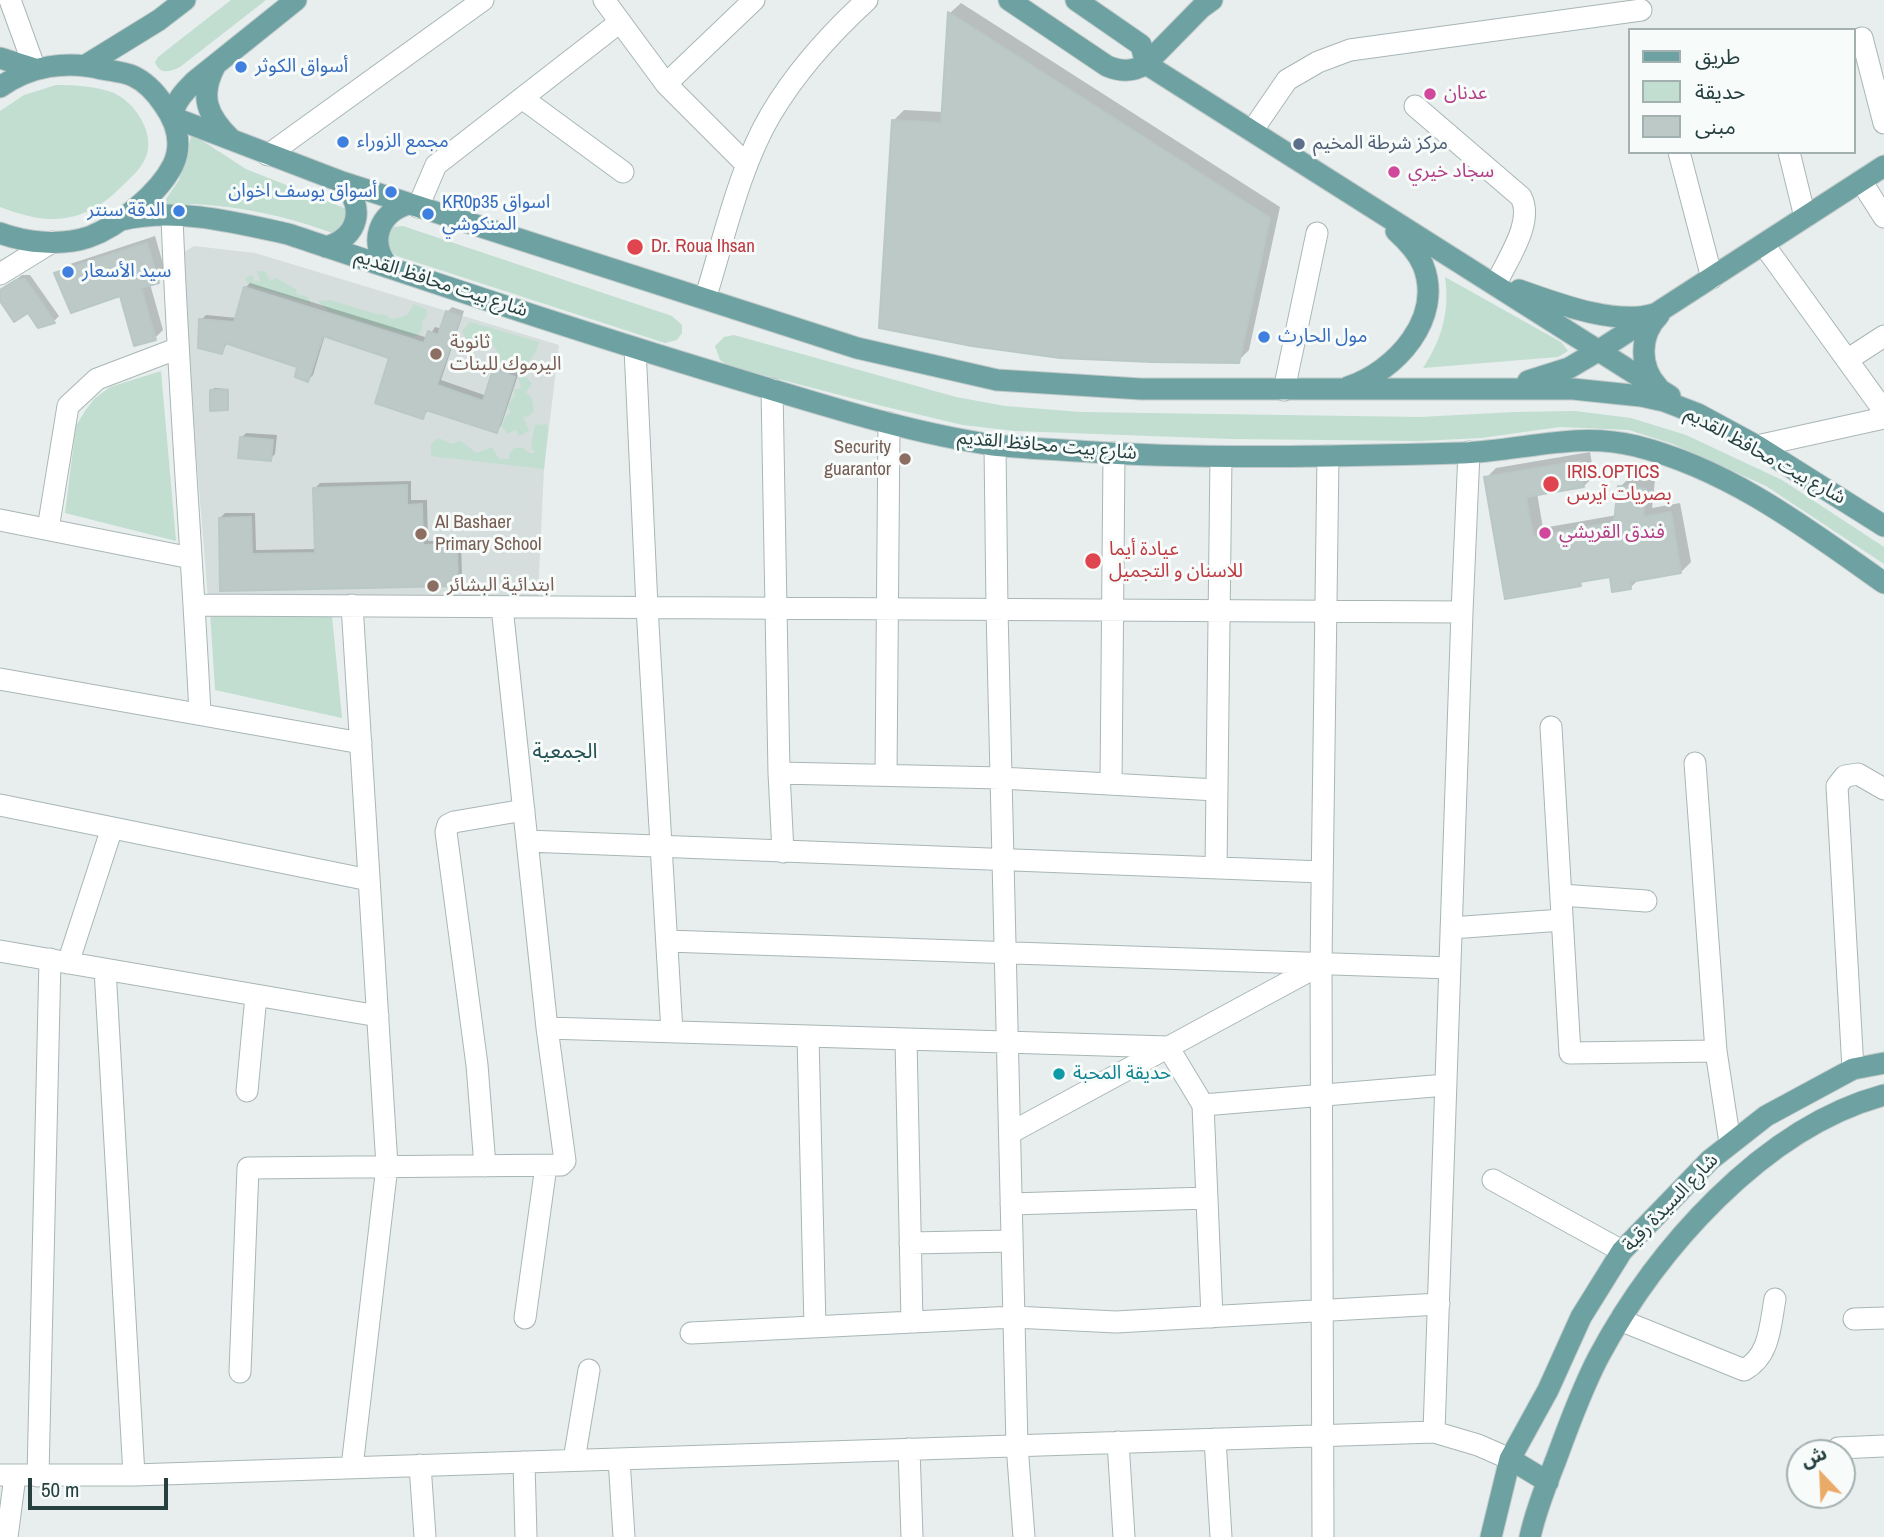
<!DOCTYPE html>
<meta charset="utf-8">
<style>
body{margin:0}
#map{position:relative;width:1884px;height:1537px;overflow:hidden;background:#e7eeed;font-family:"Archivo Narrow","Noto Sans Arabic",sans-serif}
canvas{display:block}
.legend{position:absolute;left:1628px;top:28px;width:228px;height:126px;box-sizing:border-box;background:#f7fbfa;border:2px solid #a3b0b0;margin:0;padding:9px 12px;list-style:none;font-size:21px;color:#264040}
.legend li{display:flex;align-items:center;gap:14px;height:35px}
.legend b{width:35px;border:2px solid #a3b0b0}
.north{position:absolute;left:1786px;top:1439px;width:70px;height:70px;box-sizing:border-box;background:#f7fbfa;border:2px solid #a3b0b0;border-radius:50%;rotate:337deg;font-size:19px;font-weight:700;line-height:28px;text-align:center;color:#264040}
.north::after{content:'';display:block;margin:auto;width:24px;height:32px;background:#ebab68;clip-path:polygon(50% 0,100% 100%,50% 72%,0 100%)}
.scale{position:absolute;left:28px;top:1478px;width:140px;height:32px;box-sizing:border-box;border:4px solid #264040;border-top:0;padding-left:9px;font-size:21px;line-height:24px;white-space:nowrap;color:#264040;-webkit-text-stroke:5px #f7fbfa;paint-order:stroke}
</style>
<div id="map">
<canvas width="1884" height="1537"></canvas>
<ul class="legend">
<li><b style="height:9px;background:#6ea1a1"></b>طريق</li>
<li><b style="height:19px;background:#c1ded1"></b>حديقة</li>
<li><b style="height:19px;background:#bcc9c7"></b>مبنى</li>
</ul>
<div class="north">ش</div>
<div class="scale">50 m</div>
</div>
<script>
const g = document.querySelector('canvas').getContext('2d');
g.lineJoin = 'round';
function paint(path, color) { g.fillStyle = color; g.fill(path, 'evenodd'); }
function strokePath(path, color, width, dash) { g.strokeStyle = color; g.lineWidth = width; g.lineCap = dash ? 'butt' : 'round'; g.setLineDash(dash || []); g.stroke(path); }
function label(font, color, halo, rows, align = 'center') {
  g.font = font + ' "Archivo Narrow","Noto Sans Arabic",sans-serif'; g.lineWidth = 6; g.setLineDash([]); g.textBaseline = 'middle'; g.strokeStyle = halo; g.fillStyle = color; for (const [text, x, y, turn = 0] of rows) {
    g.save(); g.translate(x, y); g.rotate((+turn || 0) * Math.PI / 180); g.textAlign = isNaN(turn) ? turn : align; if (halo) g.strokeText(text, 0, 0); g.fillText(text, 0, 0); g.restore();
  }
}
paint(new Path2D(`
 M194,246L255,253L559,345L544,469L538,596L208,598L181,268L184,252Z`), '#d5dedc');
paint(new Path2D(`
 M231,0H266L180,67C169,72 160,75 155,62L158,57Z
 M56,85C75,85 96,86 114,93C136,103 158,137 144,161C139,171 127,181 119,189C101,207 79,219 52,219C34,219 17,213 0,207V111L24,95Z
 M192,134L246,169L344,208L348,212L350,219L335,234C290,217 244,207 195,204C184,204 173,205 162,205L179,180Z
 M403,226L672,316L682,325V333L677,340L665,343L397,256L388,250L386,232L393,227Z
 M257,271H265L270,281L276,278L296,289L297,294L308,297L311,304L249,285L245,278L253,275L254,281H260Z
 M1445,277L1561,342L1568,351L1558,357L1423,368C1442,339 1450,311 1445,277Z
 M330,300L376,314L386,315L390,319C403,317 409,317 413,304L426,309L427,315L422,322C423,329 421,334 414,337L328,311L318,301Z
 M470,322L539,342C536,357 525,362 520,374L493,365L499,354L492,344L487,342L484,338L478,341L467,340L462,331Z
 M734,335L956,397L1005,406L1081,412L1420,417L1514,412L1575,411L1631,418L1686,435L1782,480L1884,547V564L1766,486L1673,444L1629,430L1560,427L1481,438L1420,441L1232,439L1015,431L963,425L878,405L729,366L720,360L715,346L724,337Z
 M161,371L176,541L65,513L76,426L85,411L94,399L110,387Z
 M518,377H526L532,384L526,392L532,399L534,411L529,416L523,417L529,431L519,436L516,430L507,434L502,426L506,416L511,413L508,406L515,395L513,390L521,388Z
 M546,424L548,429L544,469L431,456V444L438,438L452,444L460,441L477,453L492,447L499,459H509V454L514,448H523L529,453H535L531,446L535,425Z
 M210,612L332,616L342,718L215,690Z`), '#c1ded1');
paint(new Path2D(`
 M961,3L1280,207L1249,350L1238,361L893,121L904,110L943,112L950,13Z
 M155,236L166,274L158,282L150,284L163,330L155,338L135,344L121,294L56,274L64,266Z
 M22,275H30L59,316L54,321L39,326L29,311L0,298V292Z
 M250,283L428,338L435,327L442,329L447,312L452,307L464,311L441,380L487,396L495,370L500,365L519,372L501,426L496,431L429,409L423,417L391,357L325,335L313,375L308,380L299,366L228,342L222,352L201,320L206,315L237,318L245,288Z
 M214,388L229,389V407L227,409L212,390Z
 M246,433L277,435L275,454L270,459L241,438Z
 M1590,452L1594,476L1584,486L1537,493L1543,528L1617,515L1620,487L1630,477L1655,480L1652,508L1680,503L1691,562L1681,572L1639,579L1631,587L1611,575L1585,579L1580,584L1506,597L1486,478L1496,468Z
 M411,481V500H427L428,541L461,540L462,579L457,584L222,590L220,518L225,513H255L256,550L316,549L315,488L320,483Z`), '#0003');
const building = new Path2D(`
 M948,12L1270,218L1239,363L1152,362L1060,358L972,346L879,328L892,120L941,123Z
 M147,243L159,283L141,288L156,340L134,346L120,296L71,313L54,273Z
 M25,279L48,312L55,323L38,328L28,313L14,322L0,301V290L16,280Z
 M244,287L424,343L428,331L438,335L446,311L461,316L437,385L483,401L493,369L515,377L497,433L426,410L423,419L375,403L389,358L323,336L308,382L295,377L297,367L225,343L222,354L198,348L199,319L234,322Z
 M210,390H228V410L210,411Z
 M240,437L273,440L271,461L238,458Z
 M1580,461L1584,487L1526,497L1533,537L1614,522L1618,486L1646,489L1643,517L1671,512L1681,573L1630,582L1631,589L1612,592L1610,577L1580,582L1581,586L1505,599L1484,477Z
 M407,485V505L422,504L423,545L457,544L458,586L220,591L219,518L251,517L252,554L315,553L313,488Z`);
paint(building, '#bcc9c7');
strokePath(building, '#b9c8c6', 2);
const minor = new Path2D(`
 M10,0L35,69
 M604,0L666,84L747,165
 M1862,38L1884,123
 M666,84L754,0
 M522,98L623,172
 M1415,106L1521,197C1534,222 1508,258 1497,282
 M1252,131L1287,80L1318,62L1350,50L1641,10
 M1679,152L1712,278
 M1789,152L1805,217
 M268,155L483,0
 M1861,181L1884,217
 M418,207L436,165L620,22
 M172,216C178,382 192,548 200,714
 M1764,245L1884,411
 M0,274L52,242
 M705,299C724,239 739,168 771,114C796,72 831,33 867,0
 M635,348L647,607L672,1032
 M1847,360L1884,336
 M772,389L779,773
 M1284,390L1317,233
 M995,445L997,609L1017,1445L1024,1537
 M1757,446L1884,418
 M0,520L191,558
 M48,529L68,406L97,379L176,349
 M195,605L1462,612
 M352,605L387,1166L352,1467
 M0,679L361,743
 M1551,727L1570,1053L1716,1051
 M1695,763L1716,1051L1730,1143
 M886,775L889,423
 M1111,784L1114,453
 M0,805L369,880
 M527,841L1322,872
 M783,852L779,773L1001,778L1216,790
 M1216,868L1221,457
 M1561,895L1646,901
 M1451,928L1562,920
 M667,941L1450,968
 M0,951L378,1016
 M68,963L112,828
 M105,969L134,1475
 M547,1028L1168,1047L1203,1105L1212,1317
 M808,1036L815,1327
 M906,1039L912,1322
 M1853,1069L1837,786L1845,776L1858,774L1884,789
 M247,1091L256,996
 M1203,1105L1446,1085
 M1010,1133L1320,965
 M485,1166L477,1065L446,832L448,825L454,822L524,810
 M1493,1180L1622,1251
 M1011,1204L1207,1198
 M910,1243L1012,1241
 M525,1318L546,1166
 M1854,1319L1884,1318
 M1620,1320L1744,1370C1770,1356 1770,1326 1775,1299
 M691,1333L1014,1317L1116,1322L1439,1304
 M240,1372L248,1168L561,1165L565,1161L547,1028L502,607
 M1434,1432L1462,612L1469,452
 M1215,1439L1221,1537
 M1118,1442L1124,1537
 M1838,1448L1884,1446
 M909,1449L912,1537
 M619,1459L624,1537
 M574,1460L589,1370
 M524,1462L526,1537
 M420,1465L425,1537
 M0,1475H134L1434,1432L1478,1445L1510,1459
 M38,1476L50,959
 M7,1537L15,1476
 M1323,1537L1321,964L1328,456`);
const major = new Path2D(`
 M296,0L195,81C184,92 175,101 172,117L342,182L857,348L997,380L1141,389H1573L1641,396L1664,401L1698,414L1757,446L1884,526
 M1009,0L1107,66C1121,72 1133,72 1146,64L1201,8L1212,0
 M1076,0L1141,45L1146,64L1670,396
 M0,58L35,69
 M86,65L159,20L185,0
 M215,66C199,96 207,116 231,139
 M0,87C30,66 66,60 102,69C112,71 124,72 133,76C146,82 156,93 164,105C176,122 183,144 173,165C159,193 119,226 89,237C62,246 26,243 0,233
 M121,220C175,207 234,222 288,234C441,285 595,337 750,383C830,407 911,433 993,445C1021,448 1049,449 1077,451C1205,460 1333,456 1462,453C1523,451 1575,431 1636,446C1729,469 1808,529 1884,583
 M326,247C359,237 366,207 342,182
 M388,266C368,242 379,213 408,204
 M1519,290C1556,303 1615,326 1654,314
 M1528,381L1569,368L1598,351L1884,166
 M1348,387C1396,371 1444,318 1423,265C1417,251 1407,241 1396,231
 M1658,387C1639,367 1639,335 1659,315
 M1510,1459L1548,1482
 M1491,1537L1510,1459L1548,1390L1581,1317L1622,1251L1710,1160L1766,1116L1853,1069L1884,1063
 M1530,1537C1536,1509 1547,1483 1557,1457C1569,1424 1582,1389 1598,1358C1655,1251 1762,1128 1884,1095`);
strokePath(minor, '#a9b6b6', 23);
strokePath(major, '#c2caca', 23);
strokePath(minor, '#fff', 21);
strokePath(major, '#6ea1a1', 21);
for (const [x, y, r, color] of [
 [241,67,7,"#3f7fe0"],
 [1430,94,7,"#d1479c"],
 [343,142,7,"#3f7fe0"],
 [1299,144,7,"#5c6f8a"],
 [1394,172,7,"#d1479c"],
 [391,192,7,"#3f7fe0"],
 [179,211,7,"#3f7fe0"],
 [428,214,7,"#3f7fe0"],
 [635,247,9,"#e0444e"],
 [68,272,7,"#3f7fe0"],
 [1264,337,7,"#3f7fe0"],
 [436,354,7,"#8d6e63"],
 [905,459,7,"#8d6e63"],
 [1551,484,9,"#e0444e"],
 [1545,533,7,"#d1479c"],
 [421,534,7,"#8d6e63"],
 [1093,561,9,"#e0444e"],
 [433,586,7,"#8d6e63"],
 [1059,1074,7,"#0f9aa8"]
]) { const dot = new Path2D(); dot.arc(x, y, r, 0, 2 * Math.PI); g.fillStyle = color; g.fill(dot); strokePath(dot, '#f7fbfa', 2.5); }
label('19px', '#366cbe', '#f7fbfa', [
 ["أسواق الكوثر",255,67],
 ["مجمع الزوراء",357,142],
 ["أسواق يوسف اخوان",377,192,"right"],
 ["KR0p35 اسواق",442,203],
 ["المنكوشي",442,225],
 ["الدقة سنتر",165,211,"right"],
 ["سيد الأسعار",82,272],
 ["مول الحارث",1278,337]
], 'left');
label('19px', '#b23c85', '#f7fbfa', [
 ["عدنان",1444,94],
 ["سجاد خيري",1408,172],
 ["فندق القريشي",1559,533]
], 'left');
label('19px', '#4e5e75', '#f7fbfa', [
 ["مركز شرطة المخيم",1313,144]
], 'left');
label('19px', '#be3a42', '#f7fbfa', [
 ["Dr. Roua Ihsan",651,247],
 ["IRIS.OPTICS",1567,473],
 ["بصريات آيرس",1567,495],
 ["عيادة أيما",1109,550],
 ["للاسنان و التجميل",1109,572]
], 'left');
label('19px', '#264040', '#f7fbfa', [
 ["شارع بيت محافظ القديم",441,284,18],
 ["شارع بيت محافظ القديم",1047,446,5],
 ["شارع بيت محافظ القديم",1765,456,29],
 ["شارع السيدة رقية",1671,1203,-46]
]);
label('19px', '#785e54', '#f7fbfa', [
 ["ثانوية",450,343],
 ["اليرموك للبنات",450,365],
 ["Security",891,448,"right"],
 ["guarantor",891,470,"right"],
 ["Al Bashaer",435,523],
 ["Primary School",435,545],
 ["ابتدائية البشائر",447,586]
], 'left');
label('19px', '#0d838f', '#f7fbfa', [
 ["حديقة المحبة",1073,1074]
], 'left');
label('21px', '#225052', '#f7fbfa', [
 ["الجمعية",565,752]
]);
</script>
